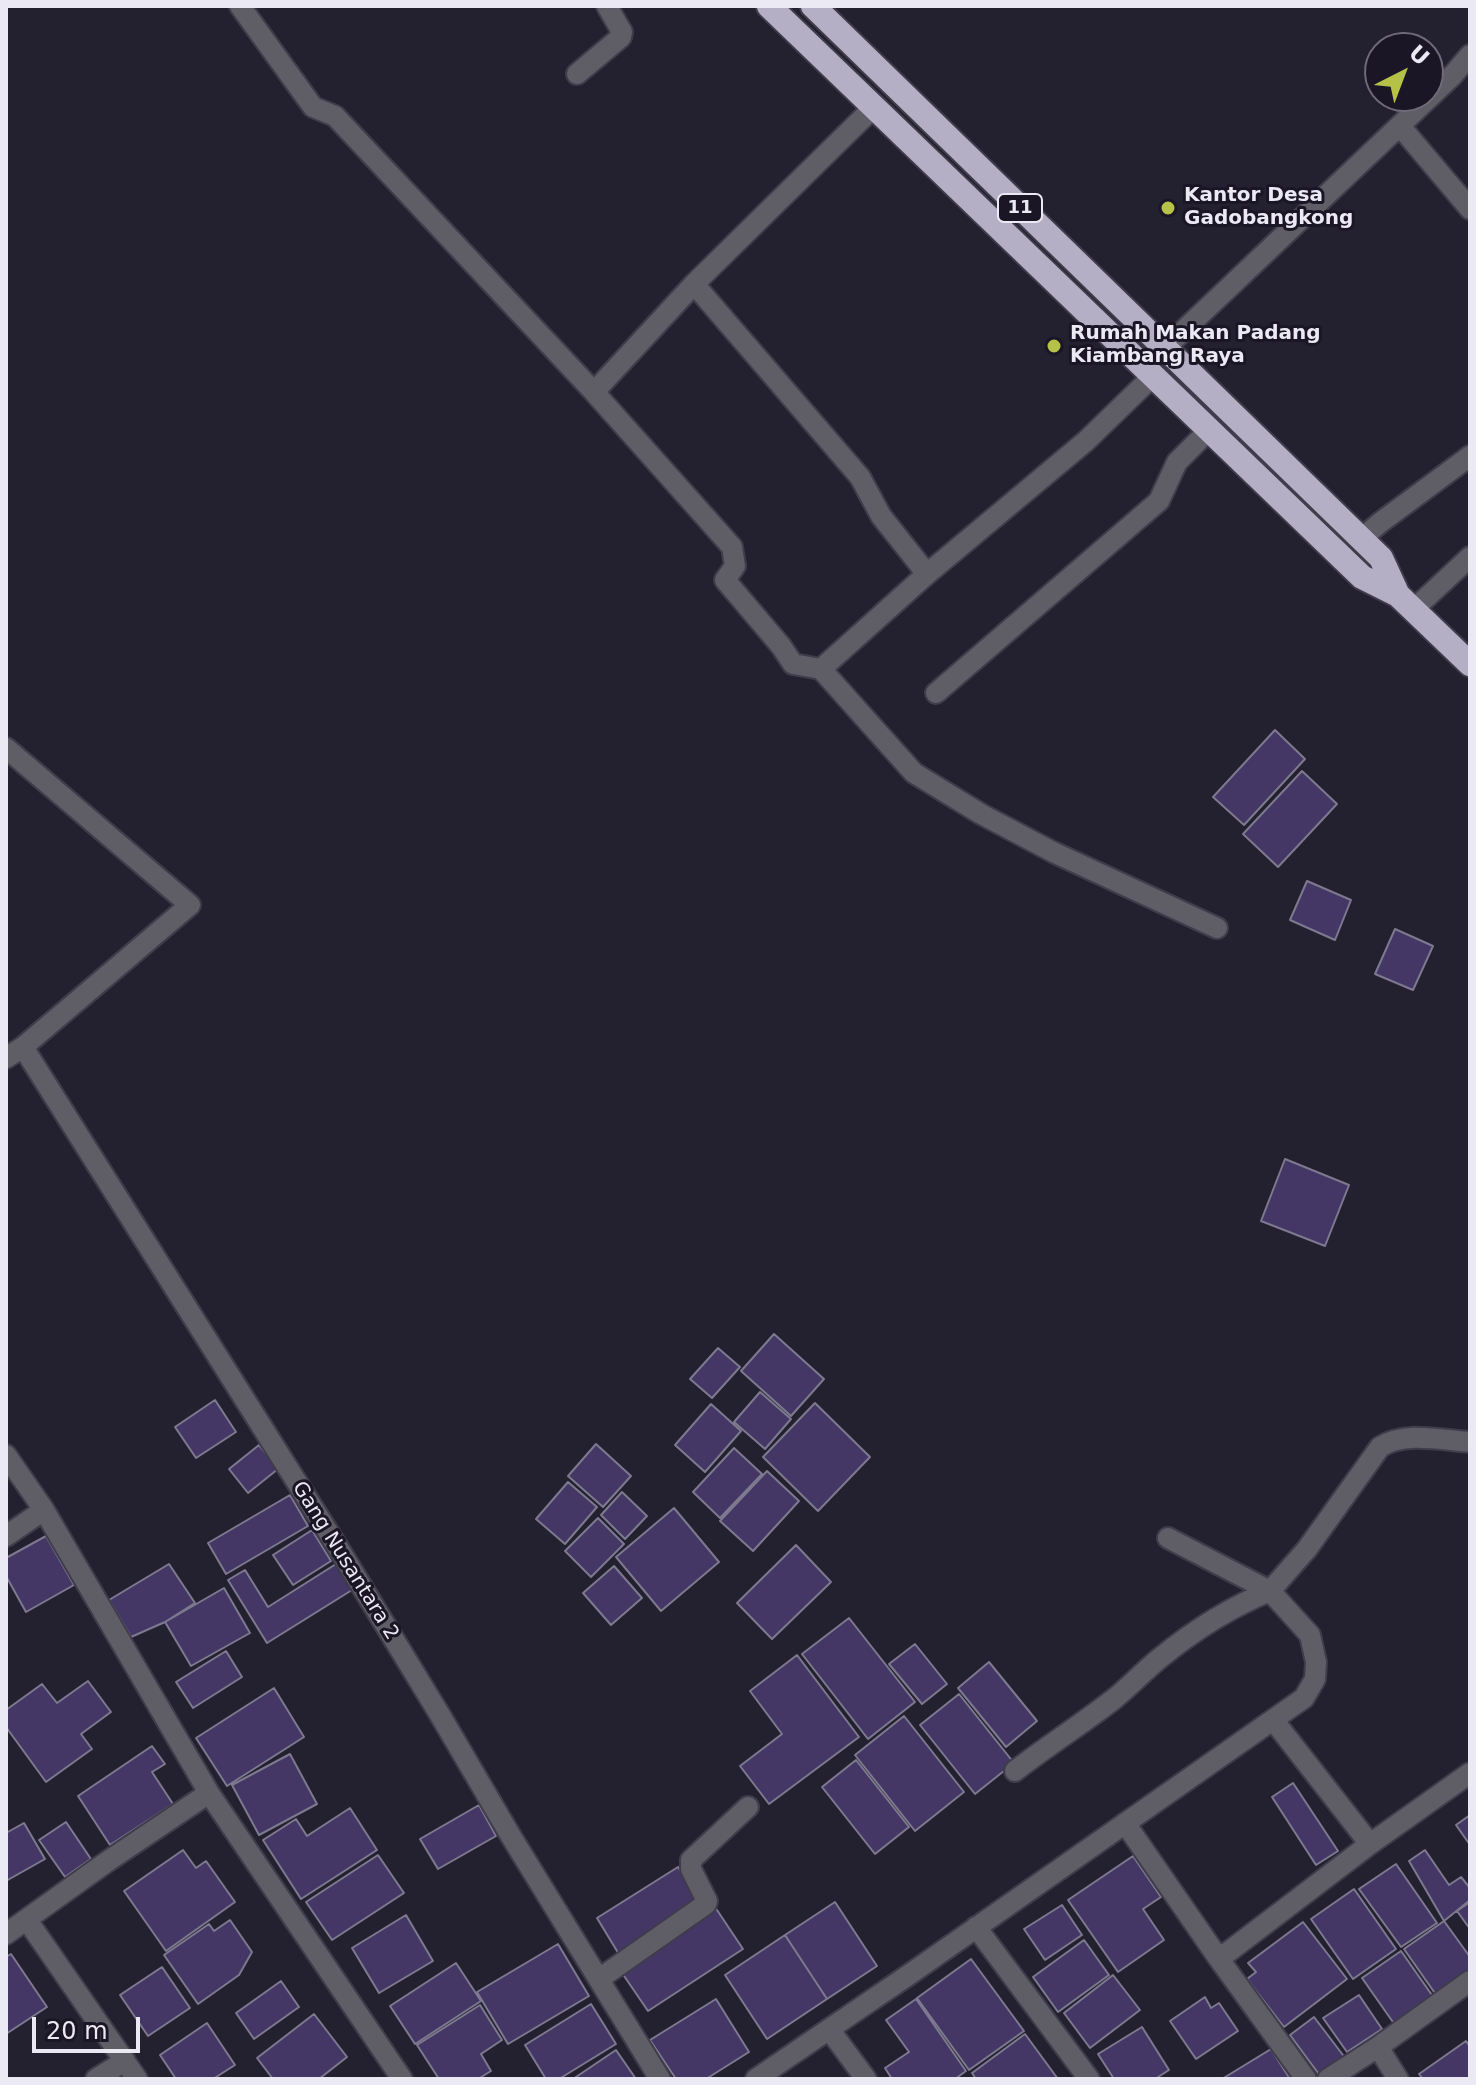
<!DOCTYPE html>
<style>
body{margin:0}
#map{position:relative;width:1476px;height:2085px;overflow:hidden;background:#232030;font-family:"DejaVu Sans",sans-serif}
canvas{display:block}
.frame{position:absolute;inset:0;border:8px solid #ebe9f4;pointer-events:none}
.north{position:absolute;left:1364px;top:32px;width:80px;height:80px;box-sizing:border-box;background:#1a1626;border:2px solid #6e6a78;border-radius:50%;rotate:42deg;font-size:22px;font-weight:700;line-height:32px;text-align:center;color:#ebe9f4}
.north::after{content:'';display:block;margin:auto;width:28px;height:36px;background:#b6c148;clip-path:polygon(50% 0,100% 100%,50% 72%,0 100%)}
.scale{position:absolute;left:32px;top:2017px;width:108px;height:36px;box-sizing:border-box;border:4px solid #ebe9f4;border-top:0;padding-left:10px;font-size:24px;line-height:28px;white-space:nowrap;color:#ebe9f4;-webkit-text-stroke:6px #1a1626;paint-order:stroke}
</style>
<div id="map">
<canvas width="1476" height="2085"></canvas>
<div class="frame"></div>
<div class="north">U</div>
<div class="scale">20 m</div>
</div>
<script>
const g = document.querySelector('canvas').getContext('2d');
g.lineJoin = 'round';
function paint(path, color) { g.fillStyle = color; g.fill(path, 'evenodd'); }
function strokePath(path, color, width, dash) { g.strokeStyle = color; g.lineWidth = width; g.lineCap = dash ? 'butt' : 'round'; g.setLineDash(dash || []); g.stroke(path); }
function label(font, color, halo, rows, align = 'center') {
  g.font = font + ' "DejaVu Sans",sans-serif'; g.lineWidth = 6; g.setLineDash([]); g.textBaseline = 'middle'; g.strokeStyle = halo; g.fillStyle = color; for (const [text, x, y, turn = 0] of rows) {
    g.save(); g.translate(x, y); g.rotate((+turn || 0) * Math.PI / 180); g.textAlign = isNaN(turn) ? turn : align; if (halo) g.strokeText(text, 0, 0); g.fillText(text, 0, 0); g.restore();
  }
}
const building = new Path2D(`
 M1275,730L1305,759L1244,825L1213,797Z
 M1302,771L1337,804L1278,867L1243,834Z
 M1307,881L1351,900L1335,940L1290,920Z
 M1395,929L1433,946L1413,990L1375,974Z
 M1285,1159L1349,1185L1325,1246L1261,1221Z
 M774,1334L824,1379L791,1416L741,1371Z
 M718,1348L740,1367L712,1398L690,1379Z
 M760,1392L791,1419L765,1449L734,1422Z
 M215,1400L236,1432L196,1458L175,1427Z
 M815,1403L870,1457L818,1511L763,1457Z
 M711,1404L741,1431L705,1472L675,1445Z
 M596,1444L631,1476L603,1507L568,1476Z
 M259,1445L278,1469L248,1493L229,1469Z
 M734,1448L762,1474L720,1518L693,1492Z
 M767,1471L799,1501L753,1551L720,1521Z
 M568,1482L597,1507L565,1544L536,1519Z
 M622,1492L647,1516L625,1539L601,1515Z
 M290,1495L308,1526L226,1574L208,1543Z
 M674,1508L719,1562L661,1611L616,1557Z
 M598,1518L624,1544L591,1577L565,1551Z
 M312,1530L331,1561L293,1585L273,1555Z
 M46,1536L74,1585L26,1612L6,1576V1558Z
 M796,1545L831,1582L772,1639L737,1603Z
 M169,1564L195,1603L165,1622L131,1637L109,1600Z
 M336,1564L352,1590L267,1643L228,1580L245,1570L268,1607Z
 M614,1566L642,1598L611,1625L583,1593Z
 M224,1588L250,1633L191,1666L165,1622Z
 M849,1618L915,1702L868,1739L802,1654Z
 M915,1644L947,1684L922,1704L889,1664Z
 M226,1651L242,1677L193,1708L176,1682Z
 M797,1655L859,1737L769,1804L740,1766L782,1734L750,1691Z
 M989,1662L1037,1721L1006,1747L958,1688Z
 M88,1681L111,1712L81,1734L92,1749L46,1782L6,1727V1710L42,1684L57,1703Z
 M274,1688L304,1737L227,1786L196,1738Z
 M959,1694L1014,1763L975,1794L920,1725Z
 M904,1716L964,1792L915,1831L855,1755Z
 M152,1746L165,1764L152,1772L173,1804L110,1845L78,1796Z
 M290,1754L317,1804L259,1835L232,1785Z
 M856,1760L909,1827L875,1854L822,1787Z
 M1293,1783L1338,1851L1316,1865L1272,1797Z
 M479,1805L496,1836L438,1869L420,1839Z
 M350,1808L377,1850L301,1899L263,1840L296,1819L307,1836Z
 M1470,1815V1845L1456,1825Z
 M66,1822L91,1859L65,1877L39,1840Z
 M24,1823L45,1859L6,1881V1833Z
 M183,1850L196,1868L206,1861L235,1902L166,1951L124,1891Z
 M1425,1850L1449,1885L1461,1877L1470,1888V1900L1444,1921L1409,1861Z
 M378,1855L404,1893L332,1940L306,1902Z
 M1133,1856L1161,1897L1143,1909L1164,1940L1118,1972L1068,1900Z
 M1396,1864L1437,1923L1401,1947L1359,1889Z
 M678,1867L702,1904L620,1956L597,1918Z
 M1354,1889L1396,1949L1353,1979L1311,1919Z
 M835,1902L877,1966L827,1999L785,1935Z
 M1470,1902V1929L1457,1911Z
 M1062,1905L1082,1935L1045,1960L1024,1929Z
 M715,1907L743,1949L648,2011L620,1970Z
 M406,1915L433,1961L379,1993L352,1948Z
 M230,1920L252,1952L239,1975L198,2004L164,1955L209,1924L214,1931Z
 M1444,1921L1470,1957V1977L1439,1999L1404,1949Z
 M1303,1922L1347,1979L1284,2027L1247,1979L1256,1972L1248,1963Z
 M785,1935L827,1999L767,2039L725,1975Z
 M1084,1940L1109,1975L1058,2012L1033,1977Z
 M558,1944L589,1996L508,2044L477,1992Z
 M1401,1951L1434,1998L1395,2025L1362,1978Z
 M11,1954L47,2007L6,2034V1957Z
 M971,1959L1024,2031L969,2070L917,1998Z
 M456,1963L481,2001L415,2044L390,2006Z
 M162,1967L190,2008L148,2036L120,1995Z
 M1113,1975L1140,2010L1090,2048L1064,2013Z
 M281,1981L299,2007L254,2039L236,2013Z
 M1359,1995L1382,2029L1347,2052L1323,2018Z
 M1205,1997L1211,2008L1219,2003L1238,2031L1196,2059L1170,2021Z
 M716,1999L749,2052L706,2079H676L650,2040Z
 M916,1999L966,2071L955,2079H892L885,2068L909,2052L886,2020Z
 M591,2004L616,2044L559,2079H546L525,2045Z
 M480,2005L502,2040L481,2054L491,2071L478,2079H439L417,2045Z
 M314,2014L347,2057L319,2079H273L257,2058Z
 M1314,2017L1346,2059L1321,2077L1290,2035Z
 M207,2023L235,2065L213,2079H176L160,2055Z
 M1142,2027L1169,2070L1155,2079H1114L1098,2054Z
 M1025,2034L1058,2079H976L972,2073Z
 M1466,2041L1470,2047V2079H1423L1419,2074Z
 M1271,2049L1290,2079H1222Z
 M616,2050L636,2079H573Z`);
paint(building, '#443766');
strokePath(building, '#7d798e', 2);
const minor = new Path2D(`
 M240,6L313,107L335,116L594,392L732,547L735,566L725,580L781,646L793,664L821,669L914,773L981,814L1053,852L1217,928
 M577,74L621,37L622,32L607,6
 M1400,126L1470,209
 M694,284L860,477L881,516L927,574
 M1165,348L1452,76L1470,55
 M594,392L694,284L875,106
 M1361,539L1381,522L1470,456
 M1413,610L1470,557
 M821,669L927,574L1086,441L1153,376
 M936,693L1159,501L1177,462L1209,430
 M6,748L190,905L23,1047L6,1058
 M23,1047L342,1554L440,1715L512,1838L660,2079
 M6,1455L44,1510L209,1793L402,2079
 M6,1536L44,1510
 M1168,1538L1270,1591
 M1274,1721L1370,1844
 M1015,1771C1047,1746 1082,1724 1114,1699C1130,1686 1144,1671 1160,1658C1193,1631 1231,1607 1270,1591
 M1125,1823L1219,1959L1306,2079
 M27,1920L137,2079
 M976,1927L1089,2079
 M6,1934L108,1861L209,1793
 M1219,1959L1370,1844L1470,1773
 M599,1979L706,1904L707,1901L691,1869V1860L748,1807
 M829,2029L866,2079
 M1378,2047L1398,2079
 M96,2079L125,2061
 M756,2079L910,1974L1304,1698L1315,1679L1316,1662L1310,1635L1270,1591L1307,1549L1380,1447C1405,1431 1441,1440 1470,1442
 M1328,2079L1378,2047L1470,1981`);
const highway = new Path2D(`
 M769,6L1362,577L1398,595L1470,664
 M813,6L1381,558L1398,595`);
strokePath(minor, '#3f3c4b', 24);
strokePath(highway, '#3f3c4b', 28);
strokePath(minor, '#5f5d66', 20);
strokePath(highway, '#b4afc5', 24);
for (const [x, y, r, color] of [
 [1168,208,8,"#b6c148"],
 [1054,346,8,"#b6c148"]
]) { const dot = new Path2D(); dot.arc(x, y, r, 0, 2 * Math.PI); g.fillStyle = color; g.fill(dot); strokePath(dot, '#1a1626', 3); }
for (const [x, y, w] of [
 [1020,208,44]
]) { const box = new Path2D(); box.roundRect(x - w / 2, y - 14, w, 28, 6); g.fillStyle = '#1a1626'; g.fill(box); strokePath(box, '#ebe9f4', 2); }
label('bold 18px', '#ebe9f4', null, [
 ["11",1020,208]
]);
label('bold 20px', '#ebe9f4', '#1a1626', [
 ["Kantor Desa",1184,196],
 ["Gadobangkong",1184,219],
 ["Rumah Makan Padang",1070,334],
 ["Kiambang Raya",1070,357]
], 'left');
label('20px', '#ebe9f4', '#1a1626', [
 ["Gang Nusantara 2",345,1561,58]
]);
</script>
